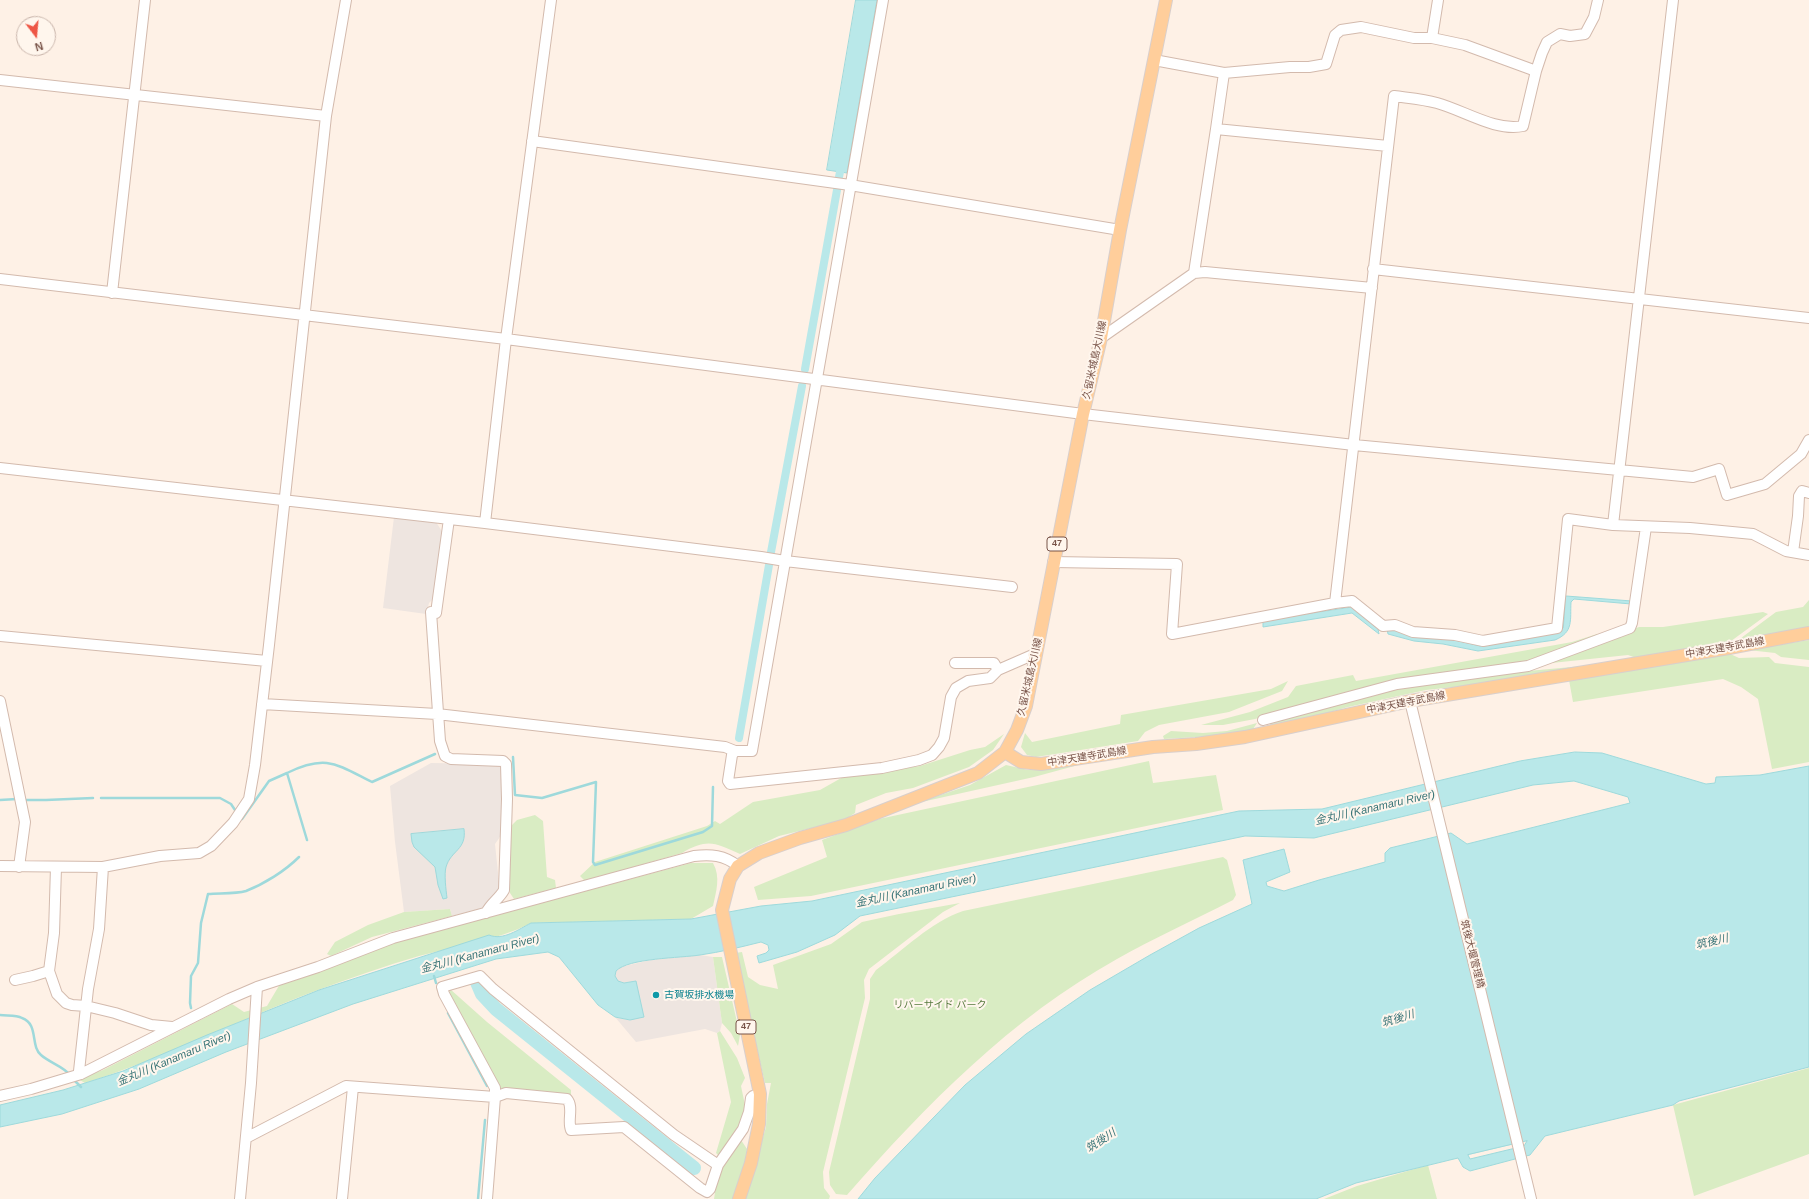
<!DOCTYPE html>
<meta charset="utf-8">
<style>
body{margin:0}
#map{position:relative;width:1809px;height:1199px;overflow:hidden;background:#fef1e6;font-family:Helvetica,sans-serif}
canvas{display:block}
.north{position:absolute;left:16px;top:16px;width:40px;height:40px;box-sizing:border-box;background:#fff6ed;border:1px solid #c9b5ab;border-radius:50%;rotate:164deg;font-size:11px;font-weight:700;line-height:16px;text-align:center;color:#795449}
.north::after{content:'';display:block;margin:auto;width:14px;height:18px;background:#ee5645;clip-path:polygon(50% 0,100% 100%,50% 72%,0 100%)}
</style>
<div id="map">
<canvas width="1809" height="1199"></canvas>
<div class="north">N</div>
</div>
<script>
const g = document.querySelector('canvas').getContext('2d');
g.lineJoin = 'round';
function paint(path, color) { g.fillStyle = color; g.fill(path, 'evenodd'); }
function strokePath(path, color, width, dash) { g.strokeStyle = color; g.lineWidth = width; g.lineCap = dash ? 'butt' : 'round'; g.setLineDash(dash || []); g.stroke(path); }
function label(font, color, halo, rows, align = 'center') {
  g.font = font + ' Helvetica,"Noto Sans JP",sans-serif'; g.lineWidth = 4; g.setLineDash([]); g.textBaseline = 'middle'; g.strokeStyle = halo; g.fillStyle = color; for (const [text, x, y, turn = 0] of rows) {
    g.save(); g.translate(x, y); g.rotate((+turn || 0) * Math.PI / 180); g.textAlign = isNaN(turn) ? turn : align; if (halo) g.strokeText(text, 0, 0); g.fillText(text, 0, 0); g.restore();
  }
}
paint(new Path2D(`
 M394,517L436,522L445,536L436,596L429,603L426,614L383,608Z
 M431,763L503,764L502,834L495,844L500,892L482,908L452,916L450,909L404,912L395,842L390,786Z
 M700,955L713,957L722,1023L720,1031L717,1033L705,1029L636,1042L615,1017L630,1020L636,981L624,983L618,982L615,976L616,971L620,967L651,960Z`), '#eee5e0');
paint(new Path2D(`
 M1809,600V627L1737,641L1776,612L1803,607Z
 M1763,612L1768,614L1727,644L1639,659L1628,655L1542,664L1639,627H1663Z
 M1608,633L1531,662L1338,695L1255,719L1223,725H1201L1250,712L1288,697L1296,686L1353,675L1356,681L1572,642L1597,634Z
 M1809,640V660L1781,657L1775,653L1748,650Z
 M1728,653L1739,658L1769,657L1775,663L1809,667V762L1772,769L1758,699L1741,687L1723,679L1573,702L1569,680Z
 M1615,663L1483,684L1426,690L1348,707L1298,721L1270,726V722L1401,687L1463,677Z
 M1288,681L1282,691L1229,712L1159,725L1145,732L1138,741L1036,757L1027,755L1021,747L1025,733L1032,742L1120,724L1121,715L1271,689Z
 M1257,723L1253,729L1230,735L1164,739L1163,736L1171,731L1203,733L1227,731Z
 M1004,734L993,750L969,767L913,788L886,793L856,805L855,813L844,820L779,836L740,854C715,843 708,838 682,853L585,881L580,876L595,862L707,826L715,821L720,824L753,802L820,790L843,777L920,766L970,750L985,747Z
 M1093,761L1034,777L917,803L970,785L1006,765L1028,770Z
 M1149,761L1153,783L1216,775L1223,810L811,896L758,900L754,887L827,857L822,840L879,819Z
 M535,815L543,821L547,877L555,880L556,888L514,899L510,893V827L517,820Z
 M1223,857L1227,860L1236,895L1233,900C1194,920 1154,938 1117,959C1011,1018 926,1105 847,1195L836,1194L830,1185L829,1172L870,999V979L876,970C903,950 931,922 963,911Z
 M691,863H713C721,877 716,892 713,906L691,919L531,923C496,941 457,946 419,956C385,966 351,978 318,990C240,1019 165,1058 85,1083L78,1079L103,1070L232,1004L244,1012L267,1006L280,984L317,973L393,942Z
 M960,903L943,912L869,969L864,980L865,998L823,1172L824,1188L830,1196L829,1199H745L766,1127L767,1104L771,1083H765L735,953L742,952L748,977L760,985L778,989L773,965L831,944L862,922L899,914Z
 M450,909L452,916L372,937L331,956L327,954L335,942L368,925L404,912Z
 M713,957H722L740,1035L738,1046L731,1033L722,1023Z
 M450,989L487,1022L571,1090V1095L499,1088L448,996Z
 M720,1031L737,1058L745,1078L741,1086L745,1105L740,1127L720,1157L716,1153L731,1102L717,1033Z
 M1809,1068V1154L1694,1196L1673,1105Z
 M741,1140L747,1149L746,1163L734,1199H714L718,1173Z
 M1428,1165L1437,1199H1324L1357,1186Z`), '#d9ecc3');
const water = new Path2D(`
 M856,0H877L847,173L827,170Z
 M1566,596L1632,601L1631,604L1574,599L1571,602C1570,620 1574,632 1555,640L1478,651L1443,644L1414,641L1388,634L1387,629L1451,639L1480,646L1556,633L1563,628Z
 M1354,607L1378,629L1379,634L1352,613L1263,627V621Z
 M1575,752L1602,753L1706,784L1715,783L1716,777L1760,775L1809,766V1067L1679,1101L1673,1105L1545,1136L1530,1155L1470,1171L1463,1167L1458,1158L1356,1183L1316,1199H858L875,1178L965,1085L1026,1034L1090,990L1150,955L1199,928L1252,904L1243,860L1284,849L1290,872L1266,882L1267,886L1284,891L1319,880L1385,862V853L1390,848L1451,833L1467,844L1630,803L1628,797L1574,781L1533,785L1314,838L1245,836L860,916L835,935L797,952L759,963L757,956L766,953L769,950L768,945L761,942C741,947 721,952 700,955C681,958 628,958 616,971L615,976L618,981L624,983L636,981L644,1017L630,1020L615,1017L598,1005L559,957L548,952L496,959L353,1004L226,1052L139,1089L62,1114L0,1127V1105L63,1090L123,1071L207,1035L319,990L489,935C503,941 519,929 531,923L691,919L761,906L812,901L1239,811L1322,809L1520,761ZM1527,1141L1524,1146L1470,1159L1468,1155Z
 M464,829C467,850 451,850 446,867C444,874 446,890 447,898L443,899L438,885L435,867L414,847L412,842L411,834Z`);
paint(water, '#b9e8e9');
strokePath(water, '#9ed9db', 1);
strokePath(new Path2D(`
 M513,757L515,795L542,798L596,782L593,862L595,865L703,832L712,826L713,787
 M101,798H220L231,804L235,810
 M0,800L17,799
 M25,800H46L93,798
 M242,819L269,781L287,773
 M307,840L287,773C326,754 336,764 372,782L435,754
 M434,976L436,983
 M191,1008L190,1003L191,976L198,963L201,923L208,894C220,893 235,894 246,891C264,884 285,871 299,857
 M448,1013L487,1086
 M0,1015C7,1016 16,1015 22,1018C39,1024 30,1046 41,1055C50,1063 63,1066 70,1075
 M73,1079L81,1087
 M478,1199L485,1120`), '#9ed9db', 2.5);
strokePath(new Path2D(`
 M839,177L842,162
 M805,369L837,190
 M771,552L802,386
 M739,738L769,565`), '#b9e8e9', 8);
strokePath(new Path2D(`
 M476,980L482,994L496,1009L694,1168`), '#b9e8e9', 14);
const minor = new Path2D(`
 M1598,0L1594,17L1585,34L1570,36L1560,34L1547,42L1542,53L1536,71L1523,126C1496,132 1463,110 1437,103C1423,99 1408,98 1394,96L1335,603L1352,601L1383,626L1395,625L1413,632L1455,635L1483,641L1557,628L1568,519L1613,525L1690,528L1753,534L1786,551L1809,555
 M1432,38L1438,0
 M1154,60L1224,73L1290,67H1309L1326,64L1335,35L1341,30L1361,27L1414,38H1432L1465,45L1536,71
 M1224,73L1216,129L1388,146
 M0,80L326,116
 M532,141L850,185L1120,230
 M1373,269L1809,318
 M1194,273L1205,272L1372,288
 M0,279L506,339L1083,414L1354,445L1693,477L1719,469L1727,495L1765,484L1801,454L1809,440
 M112,293L145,0
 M1101,338L1194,273L1216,129
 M0,468L485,523L506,339L551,0
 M449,519L436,613L431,612L440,741L445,756L451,759L503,761L506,764L507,799L504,890C499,899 491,903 486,913
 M485,523L761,557L785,561L1012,587
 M1613,525L1673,0
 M1793,552L1798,516L1799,496L1802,491L1809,493
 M1053,562L1177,564L1172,634L1335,603
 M0,636L267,661
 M955,663H994L998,670
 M0,701L25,822L19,867
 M1410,701L1531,1199
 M262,704L437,714L725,747L735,751L732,755L728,781L730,784L882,768L919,760L932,755L939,747L944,738L951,697L956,688L968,681L990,678L998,670L1037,653
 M1263,720L1397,684L1528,666L1630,628L1632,623L1646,527
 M735,751H752L883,0
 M0,866L103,867L160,856L199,853L211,846L233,823L249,799L255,765L269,645L326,116L346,0
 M56,867L54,933L49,971L57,994L66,1003L72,1005L86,1006L115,1013L151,1025L172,1027
 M15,980L33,976L49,971
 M81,1074L79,1071L88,989L99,929L103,867
 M0,1096L31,1089L81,1074L229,999L257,987L318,967L393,938L694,856C711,854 724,855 738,866
 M246,1138L346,1086L495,1097L487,1199
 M718,1165L674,1135L493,989L480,976L442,987L444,994L495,1088V1097L506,1093L567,1099C574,1107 567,1121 571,1130L624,1127L700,1188L707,1192L710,1189L718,1165L743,1129L749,1112L751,1098L753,1096L760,1094
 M240,1199L251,1083L257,987
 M342,1199L353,1087`);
const major = new Path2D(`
 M1005,752L1021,762L1041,764L1153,747L1196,744L1245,737L1410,701L1729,648L1809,633
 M739,1199L751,1163L759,1124L760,1094L722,910L730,879L738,866L759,853L800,838L846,825L978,773L1005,752L1017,730L1026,706L1083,414L1101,338L1120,230L1166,0`);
strokePath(minor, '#d3baad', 12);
strokePath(major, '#d9cfcc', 14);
strokePath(minor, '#fff', 10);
strokePath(major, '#ffce9b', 12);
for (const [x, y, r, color] of [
 [656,995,4,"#0f9aa8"]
]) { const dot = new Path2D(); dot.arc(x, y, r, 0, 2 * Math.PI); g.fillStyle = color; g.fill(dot); strokePath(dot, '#fff6ed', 1.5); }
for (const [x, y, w] of [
 [1057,544,20],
 [746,1027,20]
]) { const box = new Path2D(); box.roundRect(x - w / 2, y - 7, w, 14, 3); g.fillStyle = '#fff6ed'; g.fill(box); strokePath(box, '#795449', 1); }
label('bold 9px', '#795449', null, [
 ["47",1057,544],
 ["47",746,1027]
]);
label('10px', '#795449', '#fff6ed', [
 ["久留米城島大川線",1095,360,-78],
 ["中津天建寺武島線",1725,648,-10],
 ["久留米城島大川線",1030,677,-77],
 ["中津天建寺武島線",1406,703,-11],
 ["中津天建寺武島線",1087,757,-9],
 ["筑後大堰管理橋",1472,954,76]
]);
label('10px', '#0d838f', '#fff6ed', [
 ["古賀坂排水機場",664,995]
], 'left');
label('10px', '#56793d', '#fff6ed', [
 ["リバーサイド パーク",940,1005]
]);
label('italic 11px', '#387477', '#fff6ed', [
 ["金丸川 (Kanamaru River)",1375,808,-13],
 ["金丸川 (Kanamaru River)",916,891,-12],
 ["筑後川",1712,942,-13],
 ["金丸川 (Kanamaru River)",480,954,-15],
 ["筑後川",1398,1019,-17],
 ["金丸川 (Kanamaru River)",174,1059,-23],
 ["筑後川",1101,1141,-34]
]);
</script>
